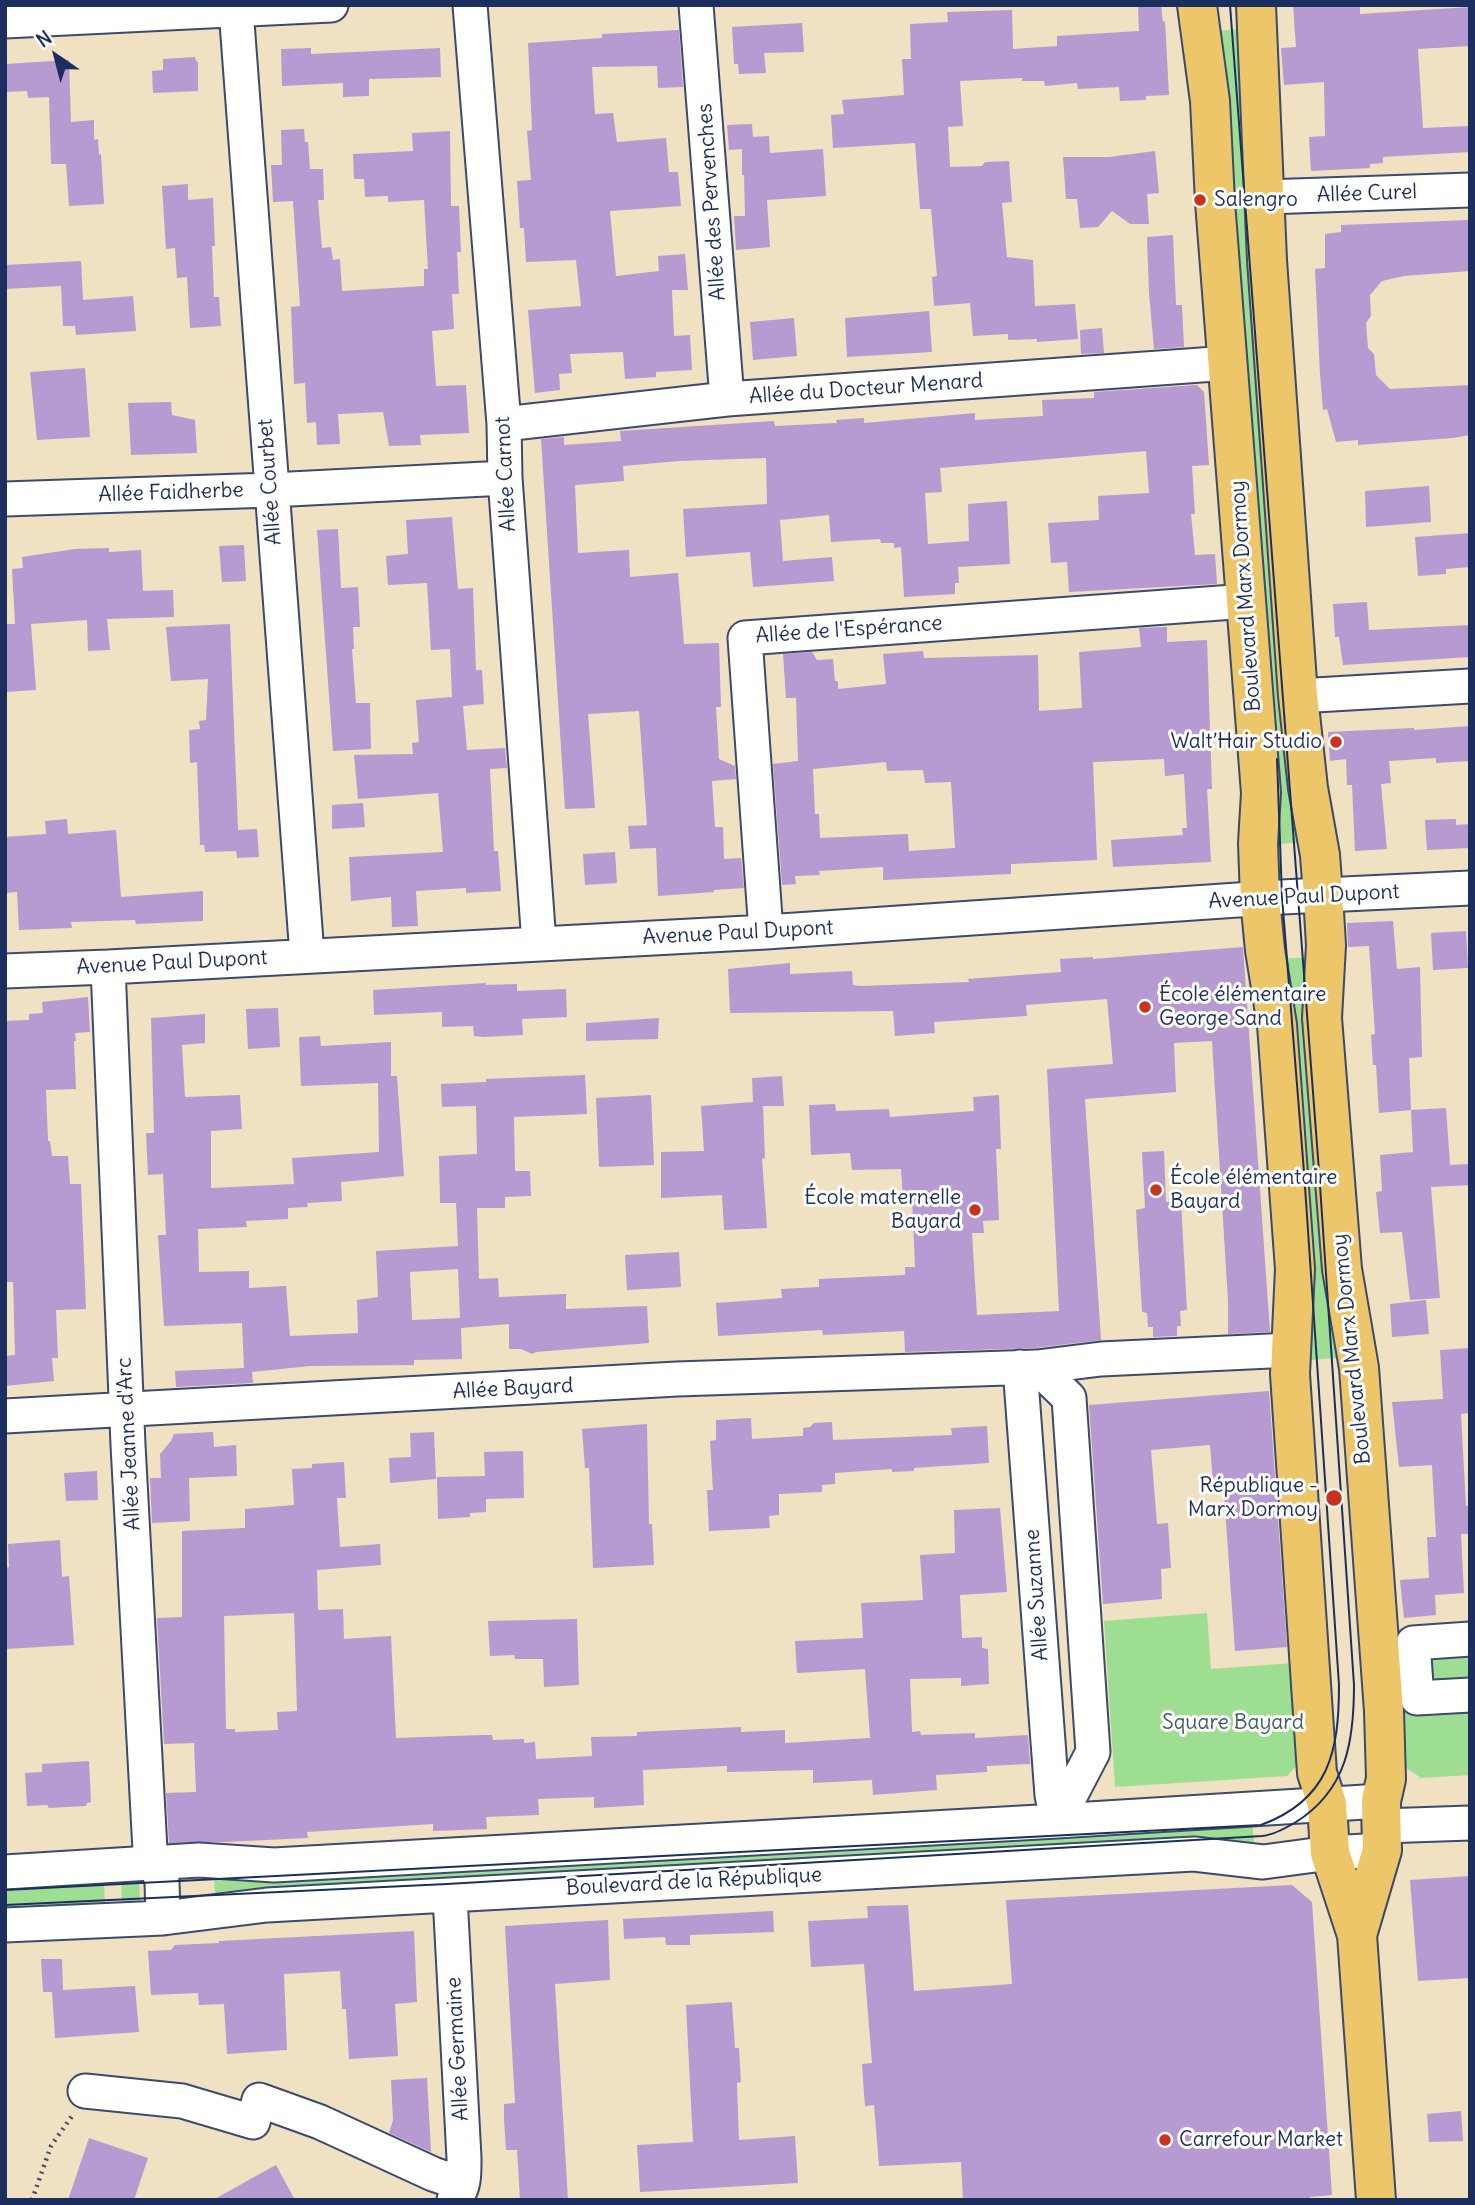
<!DOCTYPE html>
<meta charset="utf-8">
<style>
body{margin:0}
#map{position:relative;width:1475px;height:2205px;overflow:hidden;background:#efe1c2;font-family:Delius,sans-serif}
canvas{display:block}
.frame{position:absolute;inset:0;border:7px solid #1b2f5e;pointer-events:none}
.north{position:absolute;left:21px;top:21px;width:70px;height:70px;-webkit-text-stroke:5px #fdfcf7;paint-order:stroke;rotate:325deg;font-size:19px;font-weight:700;line-height:28px;text-align:center;color:#1b2f5e}
.north::after{content:'';display:block;margin:auto;width:24px;height:32px;background:#1b2f5e;clip-path:polygon(50% 0,100% 100%,50% 72%,0 100%)}
</style>
<div id="map">
<canvas width="1475" height="2205"></canvas>
<div class="frame"></div>
<div class="north">N</div>
</div>
<script>
const g = document.querySelector('canvas').getContext('2d');
g.lineJoin = 'round';
function paint(path, color) { g.fillStyle = color; g.fill(path, 'evenodd'); }
function strokePath(path, color, width, dash) { g.strokeStyle = color; g.lineWidth = width; g.lineCap = dash ? 'butt' : 'round'; g.setLineDash(dash || []); g.stroke(path); }
function label(font, color, halo, rows, align = 'center') {
  g.font = font + ' Delius,sans-serif'; g.lineWidth = 6; g.setLineDash([]); g.textBaseline = 'middle'; g.strokeStyle = halo; g.fillStyle = color; for (const [text, x, y, turn = 0] of rows) {
    g.save(); g.translate(x, y); g.rotate((+turn || 0) * Math.PI / 180); g.textAlign = isNaN(turn) ? turn : align; if (halo) g.strokeText(text, 0, 0); g.fillText(text, 0, 0); g.restore();
  }
}
paint(new Path2D(`
 M1249,28L1305,842L1266,845L1209,32Z
 M1314,957L1348,1357L1298,1361L1275,959Z
 M1207,1613L1211,1669L1294,1663L1301,1761L1287,1776L1115,1787L1104,1621Z
 M1470,1624V1775L1421,1778L1403,1766L1392,1629Z
 M1252,1816L1254,1844L1252,1845L216,1906L213,1867Z
 M139,1879L140,1903L122,1904L121,1880Z
 M104,1881L105,1905L5,1910V1886Z`), '#9ede93');
paint(new Path2D(`
 M1161,5L1163,22L1165,21L1169,95L1146,96V100L1120,101L1119,87L1078,89L1077,83L1045,86L1044,81H1022V78L960,81L963,126L948,127L950,167L982,166L985,162L1009,161L1012,202L1002,203L1007,257L1033,260L1035,306L1075,304L1078,339L1037,342V339L1008,340V334L973,336L970,303L934,306L932,277L937,276L931,209H920L915,143L833,148L831,115L844,114L842,100L904,95L902,59H911L910,24L948,22L947,12L1012,10L1013,49L1057,46V36L1139,31L1138,7Z
 M1293,5H1360V14L1470,7V46L1418,49L1423,128L1470,126V152L1383,157V163L1370,164V168L1311,171L1309,137L1325,136L1324,82L1284,85L1281,48L1296,47Z
 M802,23L804,52L764,53L766,73L739,74L738,64H734L732,27Z
 M679,30L683,87L658,88L657,66L592,67L595,114L613,113L617,142L666,138L669,172H678L681,206L610,211L616,276L659,271L658,256L685,254L688,290H672L674,336L690,335L692,370L656,372V377L625,379L623,352L570,354L572,373L559,374L560,390L535,393L528,310L581,306L576,260L526,262L524,228H520L517,181L531,180L527,131L532,130L528,43L602,38V34Z
 M311,48V54L440,48L441,77L369,79V96L343,97V83L282,86L281,49Z
 M195,57L196,61L198,62V91L153,93L152,71L163,70V59Z
 M69,60L71,122L94,120V140L98,139L99,155L101,154L104,204L69,206L66,164H51L49,97L28,98L27,91L5,92V64Z
 M752,124L753,137L769,136L770,153L823,149L826,196L767,200L770,247L736,250L734,216H745L744,175H742V149L729,150L727,125Z
 M304,129L305,142H308L310,169H323L324,200H318L322,248L331,247L333,260L340,259L342,291L424,286V269H428L424,200L388,202V196L365,197L364,179H354L353,154L413,151L412,133L450,131L451,206H459L461,252H457L459,294H452L454,329L432,331L436,386L466,385L469,433L420,435L421,445L389,446L383,412L338,414L340,444L317,445L316,422L307,423L305,383L294,384L291,307L300,306L293,201L273,202L271,165H282L281,130Z
 M1155,151L1159,193L1147,194L1149,224H1130L1112,211L1098,227L1080,228L1077,199H1066L1063,157H1109Z
 M188,184V200L213,198L215,246H212L214,297H219L221,326L190,328L187,277L177,278L175,248L166,249L162,186Z
 M1470,220V271L1404,276L1382,281L1370,295L1371,316L1366,323L1368,348L1374,354L1376,375L1390,389L1470,385V435L1453,438L1358,445V440L1336,442L1327,409L1323,410L1320,374L1315,269L1325,268V234L1341,232V225Z
 M1173,235L1176,305H1182L1184,347L1154,349L1149,293L1147,237Z
 M81,261L83,300L133,296L136,331L76,335L75,326H63L61,286L5,289V265Z
 M929,311L932,352L847,357L845,318Z
 M794,318L797,356L753,360L750,322Z
 M1102,328L1104,353L1081,354L1080,330Z
 M85,368L90,437L37,440L30,372Z
 M1197,385L1204,392L1209,465L1192,466L1195,514H1191L1195,555L1215,554L1217,584L1069,592L1067,562L1051,563L1048,523L1099,520L1098,496L1149,493L1146,451L940,468L942,492L925,493L928,544L969,541L968,504L1007,501L1010,564L958,567L959,583H955V594L904,597L901,547L894,548V543H881L880,539L831,542L829,515L780,520L783,561L832,557L834,581L753,587L750,552L686,557L683,509L767,504L766,458L679,461L623,466L624,481L575,485L578,553L629,550L630,577L678,573L684,644L719,643L721,707H716L719,759L735,766L736,779L712,781L715,827H723L724,859L741,858L744,888L714,890V892L658,896L656,848L630,849L628,826L647,825L639,711L588,714L595,808L565,809L541,439L564,437V445L621,441L620,431L774,421L775,426L837,423L836,420L864,418V423L975,413V420L1043,416L1042,400L1094,398V392Z
 M171,402L172,415L195,420L197,453L131,455L128,403Z
 M1429,486L1431,522L1366,527L1365,491Z
 M452,517L458,589L473,588L476,670H482L484,704L463,706L467,750L505,748L507,768L490,769L494,851H498L501,891L466,893V888L416,891L418,926L392,927L391,897L351,901L349,857L443,852L438,793L358,799L354,755L413,754L412,743L419,742L416,700L452,697L450,649L431,650L427,583L388,585L386,556L408,554L406,520Z
 M338,529L341,588L358,587L360,627H353L354,649H352L356,703H370L371,749L333,751L317,530Z
 M1470,533V567L1446,569V574L1418,576L1415,537Z
 M244,545L246,581L222,582L219,546Z
 M109,548V552L141,550L143,591L173,590L174,617L107,619L110,650L88,651L87,620L31,624L36,690L5,692V624H15L12,569L23,568L22,557L75,549Z
 M1367,602L1369,630L1470,625V657L1343,665L1339,637H1335L1333,604Z
 M230,624L238,830L257,829L259,857L237,858L236,851L205,852L204,845H200L197,762L190,763L189,730L200,729L199,721L206,720L208,679L171,681L166,627Z
 M1167,627V642L1207,640L1212,789H1207L1211,862L1113,867L1111,840L1183,835L1182,828H1187L1184,774L1165,776L1164,759L1093,762L1097,860L1011,864V874L883,880V867L819,871L820,875L795,876L796,884L782,885L773,764L798,761L796,698H786L783,654L812,652L817,660L833,659L835,681H838V689L886,684L883,654L923,651L924,658L1038,655L1039,711L1082,708L1079,652L1141,647L1139,628ZM886,762L887,771L923,770L925,783L951,782L955,848L909,851L908,834L820,838L819,814H815L813,769Z
 M1470,726V761L1436,763V758L1389,761L1391,783L1381,784L1387,849L1355,851L1352,785H1347L1346,759L1330,761L1328,732L1414,728V730Z
 M363,803L365,827L332,829V805Z
 M67,819L68,834L116,830L121,897L203,891V921L136,924L135,920L71,922L72,928L19,930L17,892L5,893V837L46,834L45,821Z
 M1456,819V825L1470,824V848L1427,850L1425,820Z
 M615,852L617,883L585,885L583,854Z
 M1393,921L1397,969L1420,967L1422,1057L1409,1058L1411,1110L1379,1113L1376,1065H1373L1371,1035L1375,1034L1369,946L1348,947L1347,923Z
 M1466,931L1468,968L1433,970L1431,933Z
 M1243,947L1270,1332L1228,1334V1301L1212,1041L1174,1043L1176,1092L1085,1099L1101,1340L1035,1348L905,1352L904,1331L823,1335L822,1330L718,1336L716,1303L782,1298L781,1289L819,1287V1279L905,1275V1267H915L912,1198L903,1199L901,1169L852,1170L850,1153L811,1155L809,1105L835,1104L836,1111L889,1109L890,1117L974,1111L973,1097L999,1095L1001,1149H996L999,1220L983,1221L984,1233H972L977,1315L1059,1311L1047,1069L1113,1064L1107,999L1026,1005L1027,1016L934,1022L935,1033L895,1036L893,1011L730,1013L728,969L790,963V974L852,971L853,985L861,986L969,982L968,979L1061,972L1060,959L1093,957V959Z
 M486,983V985L517,984V991L566,989L567,1017L522,1019L523,1035L484,1037L474,1036L473,1026L442,1027V1012L374,1015L373,990Z
 M88,997L90,1032L75,1033L76,1041H74L76,1089L46,1090L48,1141H50L52,1156H68L70,1184H81L86,1309L56,1310L58,1358H52L54,1381L5,1386V1356L15,1355L13,1282H5V1021L29,1020V1014L43,1013L42,1002Z
 M278,1008L280,1047L248,1049L246,1009Z
 M205,1014V1043L182,1045L185,1097L240,1095L242,1129L211,1131V1188L294,1184L292,1158L379,1152L378,1083L301,1086L299,1037L320,1036L321,1046L391,1042V1076H397L404,1176L341,1182L342,1201L307,1203L308,1207L288,1208V1219L246,1221L247,1227L198,1229L199,1272L249,1271V1288L286,1286L290,1336L358,1333L357,1300L378,1297L376,1251L458,1246L456,1203H440L439,1156L477,1154L476,1106L442,1107L441,1084L486,1082V1079L585,1075L587,1114L514,1117L515,1171H530L531,1196L505,1197V1208H477L479,1279L498,1278L499,1297L566,1294V1309L647,1306L649,1343L536,1352L532,1354L521,1349H509V1324L461,1328L462,1359L414,1360V1365L310,1366L252,1372L253,1383L176,1387L175,1371L244,1368L242,1323L164,1326L158,1235H166L163,1174L148,1175L146,1133H154L151,1018ZM458,1269L460,1318L412,1320L410,1272Z
 M659,1018L658,1039L586,1041V1023Z
 M782,1076L784,1106H763L765,1158L762,1159L767,1228L724,1230L722,1195L661,1198V1152L704,1151L701,1106L753,1102L752,1078Z
 M651,1095L654,1165L599,1167L596,1098Z
 M1446,1108L1450,1165L1470,1164V1185L1431,1187L1440,1298L1410,1300L1402,1232L1380,1233L1376,1192L1382,1191L1380,1155L1413,1152L1411,1110Z
 M1164,1151L1166,1202H1181L1187,1310L1180,1311L1181,1326H1177V1336L1153,1337V1327H1148L1147,1313L1142,1312L1136,1210L1145,1208L1142,1152Z
 M679,1252L681,1287L627,1290L625,1255Z
 M1426,1300L1429,1334L1392,1337L1390,1304Z
 M1470,1348V1413L1461,1414L1466,1506H1470V1534H1461L1464,1593L1435,1595L1436,1615L1404,1618L1400,1580L1429,1578L1427,1537H1436L1432,1465L1399,1467L1392,1402L1443,1399L1440,1350Z
 M1269,1391L1287,1647L1235,1651L1224,1493L1214,1494L1210,1445L1151,1450L1157,1524L1168,1523L1171,1568L1161,1569L1162,1599L1103,1604L1089,1405Z
 M751,1418L752,1439L803,1436V1428L810,1427L814,1423L832,1422L833,1440L952,1435L951,1428L987,1426L989,1463L914,1468V1471L892,1472V1469L835,1473V1484L822,1485V1492L779,1494V1515L769,1516L770,1528L709,1531L707,1490H713L710,1441L716,1440V1420Z
 M647,1424L649,1524H652L654,1565L593,1568L589,1468H585L582,1429Z
 M213,1432L214,1447L236,1445L237,1476L189,1478L190,1521L152,1523L150,1478H161L160,1454L171,1441L174,1434Z
 M434,1432L436,1479L390,1483L389,1458L411,1457L410,1433Z
 M523,1451L524,1498L486,1499V1512L470,1513V1517L438,1519L437,1477L485,1476L484,1452Z
 M344,1462L346,1498H337L340,1547L380,1544L381,1565L317,1570L318,1610L343,1609L344,1639L391,1636L396,1738L482,1735H492L493,1740L524,1739V1743L535,1742L536,1759L592,1756L591,1737L637,1736V1732L741,1727V1732L785,1730V1743L870,1738L865,1669L797,1673L795,1641L863,1638L861,1603L923,1600L920,1555L955,1553L954,1510L1000,1508L1007,1592L960,1595L962,1638L982,1637V1648L988,1649L989,1684L961,1686V1678L910,1679L912,1732L920,1731L921,1735L975,1733V1738L1028,1735L1030,1764L987,1766V1772L936,1775L937,1790L873,1795L872,1780L813,1783V1770L727,1772V1766L643,1770L644,1805L594,1808V1797L538,1799L539,1815L486,1817L487,1829L433,1831V1824L307,1832L308,1838L225,1842L169,1843L166,1793L196,1792L194,1743L164,1744L157,1618L182,1617V1531L245,1528V1509L294,1505L292,1469L312,1468V1464ZM294,1613L297,1711L277,1712L278,1730L235,1732V1729H226L224,1616Z
 M97,1471L98,1500L66,1501L64,1473Z
 M60,1540L62,1577L69,1576L74,1645L5,1649V1568L9,1567L8,1544Z
 M577,1619L579,1685L544,1687L543,1659H515L514,1655L490,1656L488,1621Z
 M89,1761L91,1802L87,1803L86,1806L49,1808L47,1805L27,1806L25,1773L42,1772V1764Z
 M1470,1876V1978L1418,1981L1410,1880Z
 M1292,1885L1312,1902L1332,2195L1310,2197V2200H963L961,2162L879,2166L874,2105L865,2106L864,2094L862,2064L872,2063L864,1964L811,1967L808,1921L868,1918L867,1906L908,1905L914,1991L1012,1984L1006,1900Z
 M773,1911L774,1932L690,1935V1945H666L665,1937L624,1939L623,1919Z
 M608,1920L610,1980L555,1984L568,2200H520L517,2150H506L504,2119V2104L515,2103L505,1926Z
 M414,1931L417,2002L395,2004L398,2056L349,2059L346,2009H342L340,1971L284,1974L287,2050L227,2054L224,2004L199,2005L198,1993L151,1995L148,1951L171,1950L175,1945L219,1943V1941Z
 M41,1959H62L63,1990L135,1986L139,2032L55,2038L52,1992H43Z
 M732,2002L735,2048H739L741,2082L737,2083L739,2140L795,2136L798,2183L640,2192L637,2145L693,2142L686,2005Z
 M427,2078L431,2152L389,2133L393,2120L391,2080Z
 M1461,2111L1463,2141L1429,2142L1427,2114Z
 M89,2138L148,2158L134,2200H68Z
 M276,2165L295,2200H213L263,2172Z`), '#b69ad1');
const minor = new Path2D(`
 M470,5L504,424L505,478L539,943
 M696,5L727,399
 M236,9L307,955
 M5,21L331,5
 M1265,197L1470,190
 M504,424L727,399L1229,363
 M5,499L271,490L505,478
 M1298,696L1470,686
 M766,932L745,638L1247,601
 M108,967L128,1445L150,1850L162,1881L163,1918
 M5,971L108,967L766,932L1282,897L1470,888
 M1020,1367L1052,1795L1057,1821
 M1037,1367L1069,1398L1093,1752L1057,1821
 M5,1416L677,1379L1037,1367L1101,1359L1291,1350
 M1470,1639L1413,1643L1417,1698L1470,1695
 M1382,1826L1470,1823
 M5,1872L199,1860L274,1865L1057,1821L1381,1801
 M450,1896L464,2158C464,2173 465,2188 454,2200
 M5,1925L163,1918L267,1905L1194,1854L1263,1862L1330,1853L1382,1850
 M85,2091L182,2101L253,2122L259,2100L320,2122L433,2174L462,2184`);
const major = new Path2D(`
 M1197,5L1210,101L1215,202L1261,793L1258,843L1260,899L1265,950L1277,1025L1295,1269L1290,1374L1317,1773L1327,1804L1330,1853L1357,1935L1376,2200
 M1256,5L1267,260L1298,696L1308,788L1320,855L1323,895L1326,945L1322,1018L1342,1269L1359,1368L1384,1711L1386,1779L1381,1801L1382,1850L1357,1935`);
strokePath(minor, '#3b4a6d', 37);
strokePath(major, '#3b4a6d', 42);
strokePath(new Path2D(`
 M32,2200L51,2146L72,2116`), '#3b4a6d', 4.5, [2, 5]);
strokePath(minor, '#fff', 33);
strokePath(major, '#ecc669', 38);
strokePath(new Path2D(`
 M5,1890L1261,1825C1329,1800 1339,1752 1339,1685L1304,1172L1282,897L1277,759
 M5,1905L447,1884L1262,1836C1274,1835 1286,1828 1296,1822C1347,1790 1354,1741 1354,1685L1319,1171L1230,5`), '#1b2f5e', 2);
for (const [x, y, r, color] of [
 [1200,200,7,"#c8321e"],
 [1336,742,7,"#c8321e"],
 [1145,1007,7,"#c8321e"],
 [1156,1190,7,"#c8321e"],
 [975,1210,7,"#c8321e"],
 [1334,1498,9,"#c8321e"],
 [1165,2140,7,"#c8321e"]
]) { const dot = new Path2D(); dot.arc(x, y, r, 0, 2 * Math.PI); g.fillStyle = color; g.fill(dot); strokePath(dot, '#fdfcf7', 2.5); }
label('21px', '#1b2f5e', '#fdfcf7', [
 ["Allée Curel",1367,194,-2],
 ["Allée des Pervenches",712,202,-94],
 ["Allée du Docteur Menard",866,389,-4],
 ["Allée Carnot",506,474,-93],
 ["Allée Courbet",270,482,-94],
 ["Allée Faidherbe",171,493,-2],
 ["Boulevard Marx Dormoy",1246,596,-94],
 ["Allée de l'Espérance",849,630,-4],
 ["Avenue Paul Dupont",1304,897,-3],
 ["Avenue Paul Dupont",738,933,-3],
 ["Avenue Paul Dupont",172,963,-3],
 ["Boulevard Marx Dormoy",1352,1349,-96],
 ["Allée Bayard",513,1389,-3],
 ["Allée Jeanne d'Arc",129,1444,-93],
 ["Allée Suzanne",1037,1595,-94],
 ["Boulevard de la République",694,1882,-3],
 ["Allée Germaine",458,2049,-93]
]);
label('21px', '#1b2f5e', '#fdfcf7', [
 ["Salengro",1214,200],
 ["Walt’Hair Studio",1322,742,"right"],
 ["École élémentaire",1159,995],
 ["George Sand",1159,1019],
 ["École élémentaire",1170,1178],
 ["Bayard",1170,1202],
 ["École maternelle",961,1198,"right"],
 ["Bayard",961,1222,"right"],
 ["République -",1318,1486,"right"],
 ["Marx Dormoy",1318,1510,"right"],
 ["Carrefour Market",1179,2140]
], 'left');
label('21px', '#3c5b6b', '#fdfcf7', [
 ["Square Bayard",1233,1723]
]);
</script>
